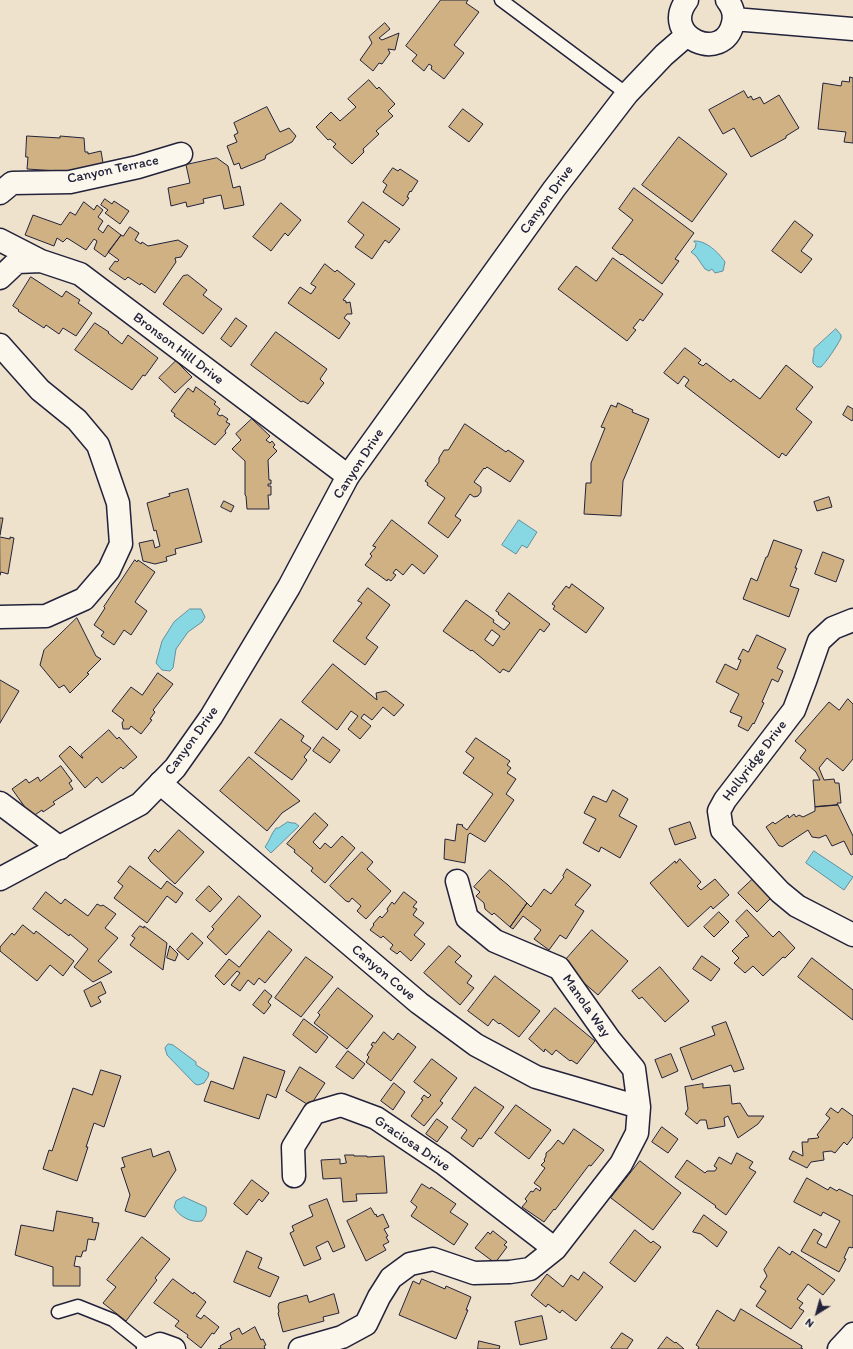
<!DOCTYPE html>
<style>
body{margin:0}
#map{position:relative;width:853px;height:1349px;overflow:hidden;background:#eee2cc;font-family:Itim,sans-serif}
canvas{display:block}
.north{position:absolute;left:797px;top:1293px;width:40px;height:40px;-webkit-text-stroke:3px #fbf7ec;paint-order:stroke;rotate:217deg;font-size:11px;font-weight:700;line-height:16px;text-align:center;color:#22223b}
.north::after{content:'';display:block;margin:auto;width:14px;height:18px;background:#22223b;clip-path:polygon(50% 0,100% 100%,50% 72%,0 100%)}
</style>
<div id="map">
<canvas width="853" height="1349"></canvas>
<div class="north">N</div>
</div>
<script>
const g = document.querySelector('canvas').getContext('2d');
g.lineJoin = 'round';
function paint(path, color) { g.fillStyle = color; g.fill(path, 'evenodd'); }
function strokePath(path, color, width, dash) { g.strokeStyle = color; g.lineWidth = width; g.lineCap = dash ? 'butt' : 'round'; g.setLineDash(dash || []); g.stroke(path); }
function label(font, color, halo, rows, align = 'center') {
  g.font = font + ' Itim,sans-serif'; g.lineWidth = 3; g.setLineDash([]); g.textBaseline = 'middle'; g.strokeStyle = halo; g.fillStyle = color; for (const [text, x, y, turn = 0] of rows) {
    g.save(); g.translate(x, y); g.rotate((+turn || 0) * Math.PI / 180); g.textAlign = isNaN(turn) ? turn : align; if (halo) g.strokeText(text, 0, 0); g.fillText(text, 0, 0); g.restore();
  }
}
const water = new Path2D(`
 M694,241C706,240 719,253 725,262L723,271L715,273L712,269L709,271L705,269L696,256L691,252L695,248L696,244Z
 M836,329L841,335V338C837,346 827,361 821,367H817L813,363C812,357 815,354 814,349Z
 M519,520L537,532L527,548L522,545L516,554L502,545Z
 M190,609H201L205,617L202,622L188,632L176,649L173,668L170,671L162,670L156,663L162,641L174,622Z
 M288,822L292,823H295L299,826L271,853L265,847C270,840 271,834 276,828H278Z
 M814,851L853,877L844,890L806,863Z
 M169,1044L173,1045L196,1062V1065L209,1073L208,1077L204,1083L198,1085L195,1084L167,1055L165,1048L167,1045Z
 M184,1197L206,1207C207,1213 206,1216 202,1221C192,1223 179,1217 174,1207L176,1201Z`);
paint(water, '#88d8e4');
strokePath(water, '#5f8fa0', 1);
const building = new Path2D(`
 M441,0H468L466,3L479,12L454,45L464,53L444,79L431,69L432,66L429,64L424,71L412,61L417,55L406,46Z
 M385,23L390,29L379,38L382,40L399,33L395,50L388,49L390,53L382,64L379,63L373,71L360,60L372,43L369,37Z
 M850,77L853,78V143L844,142L846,132L818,129L823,83L841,86L842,81L849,82Z
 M369,80L377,89L379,87L395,104L388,111L393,116L376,131L379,134L363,149L364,152L352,164L333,147L336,144L330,139L328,140L316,127L331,112L340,121L356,107L348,99Z
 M744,91L748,98L751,96L753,100L760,97L764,104L779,95L799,128L786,136V138L751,157L734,128L723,134L709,110Z
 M267,107L280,132L289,128L296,136L292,142L266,155L265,159L241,169L239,163L234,165L227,146L237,142L234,135L238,133L234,123Z
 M463,109L483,124L469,142L449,127Z
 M27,136L60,138V136L84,138L85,152H88V154L101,151L104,169L73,172L27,169L28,157H26Z
 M679,137L727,174L692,222L642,185Z
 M217,158L228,166L233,188L240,186L244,205L224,209L221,195L203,199L204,203L187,207L186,202L171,206L168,188L190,183L186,165Z
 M393,168L398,171L400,169L418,181L411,192L410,191L407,197L409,198L403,206L383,192L387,185L383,182Z
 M634,188L694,233L675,259L679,261L662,284L622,254L621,255L612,248L633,220L619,209Z
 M105,199L112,204L114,201L129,211L120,224L105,213L108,210L101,205Z
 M84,202L94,210L97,205L103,210L98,217L103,221L98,229L103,233L108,225L121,235L105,257L94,249L97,241L94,239L86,250L67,238L63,242L57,238L54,246L25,235L33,215L61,225L70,212L75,215Z
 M363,202L400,229L389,243L385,240L372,259L355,247L364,235L348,222Z
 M281,203L301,220L288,236L285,233L271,251L253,237Z
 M795,221L813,235L801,251L812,259L801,273L772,251Z
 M130,227L139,233L135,240L141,244L142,242L148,246L178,240L188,246L181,257L175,258L176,262L155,293L141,283L140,285L128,277L125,280L109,269L115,261L117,262L119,260L108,252L121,235L123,236Z
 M613,258L663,294L643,321L640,319L633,328L636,330L627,341L558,289L576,266L596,281Z
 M325,264L335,272L337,270L355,284L343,300L346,301V303L350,302L352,314H347L344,318L350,323L339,339L288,303L300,287L311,294L316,287L311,284Z
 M188,275L207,290L203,295L222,309L203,334L163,304L183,276Z
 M31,277L62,297L66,291L80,300L78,303L92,313L76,336L63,328L59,334L46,325L44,328L18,311L19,310L13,306Z
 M236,318L247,326L231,347L221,339Z
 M95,323L109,332L108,333L122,344L128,335L158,358L145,376L143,375L132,390L75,350Z
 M276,332L327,369L320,379L324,383L308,404L303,401L301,402L251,365Z
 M685,348L701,360L698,363L703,366L706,363L731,382L733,379L760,399L786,365L813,387L796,409L812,422L786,456L782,453L779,458L685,386L689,380L684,376L678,384L664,373Z
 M176,361L192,377L175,393L159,378Z
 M196,387L216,402L214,404L220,409L217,414L220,416L222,415L228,419L226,422L230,424L225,431L226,433L215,445L174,416L175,414L171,411L188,388L193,392Z
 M618,403L633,410L632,412L649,419L623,481L621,516L584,514L586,483H591V463L605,428L601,427L611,405L616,407Z
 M848,406L853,409V419L852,421L843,415Z
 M252,419L270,436L266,440L270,443L272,441L275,445L273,447L277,451L268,460L269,480H271V484H268V486H271V495H268L269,509H247L246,496L245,495V461L232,449L241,440L236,434Z
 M465,424L506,452L508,450L524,461L510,482L487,467L485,469L484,468L474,482L481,487V492L478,496L474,497L470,494L455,516L461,520L448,538L428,523L445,498L427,485L428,483L425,481L439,462V458L444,450H448Z
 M188,489L202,542L175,549L176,554L166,557L167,561L155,564L143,561L139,543L153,540L155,548L160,546L156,530L154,531L147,503L170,496L169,494Z
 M829,497L832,507L817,511L814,502Z
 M224,501L234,506L231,512L221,507Z
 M0,518H3L0,535Z
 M392,520L438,556L424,574L412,564L403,575L396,569L393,573L396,575L391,581L388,579L387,581L365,565L372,556L370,554L376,547L373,546Z
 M0,537L10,539V537L14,538L8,574L1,572L0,575Z
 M774,540L802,550L795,568H797L790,586L799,589L789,617L743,599L751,578L757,581L766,557H767Z
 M823,552L844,560L836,582L815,574Z
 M135,560L137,562L138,560L155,572L135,602L147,611L131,635L124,630L114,645L101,636L104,632L94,625L105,608L104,607Z
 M572,584L604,608L586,633L553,609L555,606L552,604L566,586L569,588Z
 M368,588L390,605L366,638L378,647L365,665L333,641L362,603L358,601Z
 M509,593L550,624L544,632L540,629L509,672L503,669L500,673L472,650L471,651L443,631L466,600L494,620L493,622L504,630L510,623L498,614L499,613L496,611ZM492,630L500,636L493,646L485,640Z
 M77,618L96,656L101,659L87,673L89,674L70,693L64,685L59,688L40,665L44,650Z
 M757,635L786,649L777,668L783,671L778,682L772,679L762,702L764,703L754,724L753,723L748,731L738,726L742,717L730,712L739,694L716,682L725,664L737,670L741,660L738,659L743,649L748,652Z
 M333,664L377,700L376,693L386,691L404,705L394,716L383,707L372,720L364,714L361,718L371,726L360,739L348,729L358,716L351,711L337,730L302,702Z
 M158,673L173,684L153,710L155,712L150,719L152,720L141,734L131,726L129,729H123L122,723L124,720L112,711L131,687L142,695Z
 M0,680L19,691L0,723Z
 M848,699L853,704V759L843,771L827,758L819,768L824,780L834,779L835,783H839L841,803H837L838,805L815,807L813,780H820L816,772L800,758L806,750L795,741L829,702L839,710Z
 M281,719L304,736L301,741L311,748L304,757L307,760L292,780L255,753Z
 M109,730L117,739L119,737L137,757L123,769L121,767L102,783L97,777L85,788L59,756L70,746L82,758H83L81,755Z
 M323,737L340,750L330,763L313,751Z
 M476,738L510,761L507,765L511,768L507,773L516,779L506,794L514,800L485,842L470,833L468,835L465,863L444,859L445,839L455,841L457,824L463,825L462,826L467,830L493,794L463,773L474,758L466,752Z
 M249,757L300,801L282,813L267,831L220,791Z
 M61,766L72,781L69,783L73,789L53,802L55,804L43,812L42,810L32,817L12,789L26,779L29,783L38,777L40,781Z
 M613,790L628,799L619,816L637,826L620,858L601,847L599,852L583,843L596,819L584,813L593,796L606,802Z
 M838,805L853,836V854L851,855L844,841L832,846L826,835L819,838L812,837L808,830L782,847L781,846H779L766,827L773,822L775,824L788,815L789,818L794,814L796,817L799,815L803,817L815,811V807Z
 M315,813L328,825L313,842L320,849L325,843L331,848L342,836L355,848L325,883L311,871L313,868L294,852L295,850L287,844Z
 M690,822L696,838L675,845L669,829Z
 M179,830L204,852L175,884L150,861V860L148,858L155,849L158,852Z
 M362,852L373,862L367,869L391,891L366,919L357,911L361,906L352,898L349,902L346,901L330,886Z
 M680,859L701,882L697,886L701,890L715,879L729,895L713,909L711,906L688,927L650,883L675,861L676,863Z
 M130,866L161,889L167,881L183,893L176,903L167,896L147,923L114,898L123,886L118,882Z
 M567,869L591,885L575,905L584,911L566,939L560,935L549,950L534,939L541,930L523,916L513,929L510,927L527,903L531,907L544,889L551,894L564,877L563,876Z
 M490,870L508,885L527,903L510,927L494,913L492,915L485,909L484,903L476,896L480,892L474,887Z
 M753,879L771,898L757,912L738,893Z
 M209,886L222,899L210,912L196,900Z
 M46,892L61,904L65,899L88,916L97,904L101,906L103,905L116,914L105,928L118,938L98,961L112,972L93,982L74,967L88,949L70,934L69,936L33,909Z
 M404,892L417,902L413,907L417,909L413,915L424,923L414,935L425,944L411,961L400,951L397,954L390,949L393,945L383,936L381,938L370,930L374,925L373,924L380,916L382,918L388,911L387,909L392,902L394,904Z
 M239,896L261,916L226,955L207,937L214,929L212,927Z
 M747,910L773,937L779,931L795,948L785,958L783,957L763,976L753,966L745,973L734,963L739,958L732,951L746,937V938L749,936L747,934V933L736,921Z
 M719,912L729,922L714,937L704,927Z
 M23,925L34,934L36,931L74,961L63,976L50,965L37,981L0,951V947L12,933L14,935Z
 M140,926L144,928V926L167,943L163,970L130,945L135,938L132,936Z
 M592,930L628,961L598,995L562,964Z
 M269,931L292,950L265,983L259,978L254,985L248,980L240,991L231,985L240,973L237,971L224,985L215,976L229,959L239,967Z
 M192,933L203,943L188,960L177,950Z
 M170,946L178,954L175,961L167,958Z
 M449,946L461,956L455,962L472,976L467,983L474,988L460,1005L424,973Z
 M702,956L720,969L711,981L693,969Z
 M306,957L333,977L301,1017L275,998Z
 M812,958L853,990V1020L798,977Z
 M660,967L689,1001L665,1022L642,997L639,999L632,991Z
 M495,976L540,1011L519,1037L500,1023L499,1024L493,1019L488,1026L468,1011Z
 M101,982L106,993L98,997L101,1002L91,1007L84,991Z
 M338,988L373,1016L347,1049L314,1023L320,1015L318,1013Z
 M265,990L272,996L268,1002L271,1005L264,1014L253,1005Z
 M555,1008L595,1041L577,1064L571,1060L570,1061L556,1050L552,1055L545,1049L544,1052L529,1039Z
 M304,1019L328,1037L316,1053L293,1035Z
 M726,1022L744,1069L734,1072L731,1065L692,1080L680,1048L715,1035L712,1027Z
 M384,1032L393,1040L398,1033L416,1047L391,1081L366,1062L369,1057L367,1055L373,1046L371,1045L373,1042L375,1043Z
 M348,1051L365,1064L353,1079L336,1067Z
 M671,1054L678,1071L662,1078L655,1060Z
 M244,1057L285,1071L276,1098L267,1094L259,1119L204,1101L211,1081L233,1089Z
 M432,1059L457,1078L440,1101L443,1103L424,1126L411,1116L423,1100L421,1099L424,1095L428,1098L431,1095L414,1082Z
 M300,1067L325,1083L310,1106L286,1091Z
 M101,1070L121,1076L104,1127L94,1123L86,1147H88L77,1181L43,1169L49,1150L52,1151L73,1088L92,1095Z
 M394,1083L405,1092L393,1110L381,1101Z
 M703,1084V1088L730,1085L732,1104L740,1103L748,1116H764L758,1124L738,1138L728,1116L724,1118L725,1126L708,1129L706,1120H700L697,1124L685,1114L688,1109L685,1087Z
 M475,1087L504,1107L481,1139L479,1138L473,1147L461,1138L467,1130L452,1119Z
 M516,1105L551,1130L529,1159L495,1133Z
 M831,1108L838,1113L842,1108L853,1116V1137L847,1145L844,1142L835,1153L831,1151L823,1152L824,1160L811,1162L807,1168L789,1159L793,1151L803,1156L802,1142H808V1139L818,1138L819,1137L817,1135L830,1118L826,1115Z
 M437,1119L448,1127L437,1142L426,1134Z
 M662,1127L678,1139L668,1153L652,1142Z
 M574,1129L604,1150L591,1166L589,1165L555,1210L554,1209L544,1222L522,1207L527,1201L525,1199L531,1191L533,1192L536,1188L540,1191L541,1188L534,1183L545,1168L541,1165L545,1161L544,1160L546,1156V1153L551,1149L558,1140L563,1144Z
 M151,1149L153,1157L169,1151L176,1170L145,1217L125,1211L130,1195L121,1168L125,1167L122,1158Z
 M737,1153L753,1162L749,1168L756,1172L726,1215L715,1207L716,1206L675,1177L687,1160L705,1173L707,1171H715L717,1168L714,1166L719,1157L731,1164Z
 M345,1155H354V1156H367V1157L384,1156L387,1193L356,1194L357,1201L343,1202L341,1178L323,1179L321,1160L340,1159V1164L346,1163Z
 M640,1161L681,1193L653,1230L611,1198Z
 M807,1178L828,1190L830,1187L837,1191L839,1189L853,1196V1247L852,1248L849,1247L844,1258L846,1259L839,1272L801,1251L814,1229L822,1234L817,1243L826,1248L840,1221L823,1212L821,1216L794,1202Z
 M252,1180L269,1193L262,1202L259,1199L247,1215L234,1204Z
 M422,1184L430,1189L431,1187L456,1204L450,1212L468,1224L454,1245L411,1216L417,1207L411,1202Z
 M327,1199L345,1247L333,1252L328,1241L316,1247L321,1259L304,1266L290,1233L294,1231L292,1226L313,1216L309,1206Z
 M371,1208L375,1215L376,1214L377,1217L383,1214L389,1227L384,1229L388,1236L386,1237L389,1242L383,1245L386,1250L366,1261L347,1221Z
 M57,1211L93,1218L92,1222L99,1223L95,1240L88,1239L86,1251H83L81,1257L76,1256L74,1266L80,1267V1286H53V1267L15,1255L21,1225L53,1231Z
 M704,1215L727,1232L717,1247L701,1234L693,1232Z
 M635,1230L651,1243L653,1241L661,1247L635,1282L610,1263Z
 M493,1231L507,1242L504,1245L507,1247L495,1263L475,1248L488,1232L490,1234Z
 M142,1237L170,1259L155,1278L157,1280L126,1321L103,1303L116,1287L107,1280Z
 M779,1247L790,1255L792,1251L835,1280L823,1295L808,1284L797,1299L803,1303L799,1308L804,1311L791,1329L756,1306L766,1291L760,1287L767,1276L764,1270Z
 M247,1251L262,1258L258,1268L279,1277L270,1297L234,1282Z
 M584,1272L603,1287L576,1321L562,1310L560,1313L548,1304L546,1307L531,1295L547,1274L563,1287L571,1275L578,1280Z
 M173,1279L193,1294L194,1292L206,1302L196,1316L201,1319L204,1315L219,1327L214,1334L212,1333L201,1348L187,1337L188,1335L175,1326L179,1321L154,1303Z
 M422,1279L445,1289L446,1286L471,1297L466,1310H468L456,1339L399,1315L413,1281L419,1284Z
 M334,1294L339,1313L323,1317L324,1321L283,1332L278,1313L279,1312L278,1307L279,1303L307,1295L309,1302Z
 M741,1309L802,1346L801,1348L803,1349H698L699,1347L696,1345L717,1310L734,1321Z
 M542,1316L547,1339L520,1345L515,1322Z
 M255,1327L261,1340L263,1339L266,1345L264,1346L265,1349H218L221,1348L220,1346L232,1339L230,1333L239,1328L242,1334Z
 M622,1333L633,1340L627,1349H613L611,1348Z
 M667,1337L675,1343L676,1342L684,1349H658Z
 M479,1341L500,1346L499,1349H478Z`);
paint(building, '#cfb183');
strokePath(building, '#22223b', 1);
const service = new Path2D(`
 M501,0L627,94
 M58,1312L78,1306L113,1320L148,1348`);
const minor = new Path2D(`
 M0,193L12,183L70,182L138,167L181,154
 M0,240L39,260
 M0,278L17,262L41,261L80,274L348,476
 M0,345L40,390L77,420L98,445L118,503L121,544L109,570L84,599L46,616L0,617
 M853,620L833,628L819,641L805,681L794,710L725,800L719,811L722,830L780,892L797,906L853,935
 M160,783L419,1003L476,1045L536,1077L639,1107
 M0,803L60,848
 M294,1176L293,1147L314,1113L341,1105L376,1118L443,1163L555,1249
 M148,1349L160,1344L174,1349
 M300,1349L342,1337L366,1324L379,1297L391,1278L410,1264L433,1259L474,1273L510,1272L530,1269L555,1249L621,1164L637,1133L639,1107L634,1069L610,1040L559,968L495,941L467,918L457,881
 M839,1349L853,1334`);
const tertiary = new Path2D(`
 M687,0C659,37 724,65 733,23C735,15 732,6 727,0
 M734,19L853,29
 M0,879L140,804L175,768L211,717L289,587L348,476L554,189L627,94L664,55L687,35`);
strokePath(service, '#22223b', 15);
strokePath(minor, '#22223b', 25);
strokePath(tertiary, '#22223b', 25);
strokePath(service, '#fbf7ec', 12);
strokePath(minor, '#fbf7ec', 22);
strokePath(tertiary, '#fbf7ec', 22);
label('14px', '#22223b', '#fbf7ec', [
 ["Canyon Terrace",113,170,-12],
 ["Canyon Drive",547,200,-54],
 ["Bronson Hill Drive",178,349,37],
 ["Canyon Drive",359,464,-57],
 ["Canyon Drive",192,741,-54],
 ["Hollyridge Drive",755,761,-53],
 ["Canyon Cove",383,973,40],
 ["Manola Way",586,1006,55],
 ["Graciosa Drive",412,1144,34]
]);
</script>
